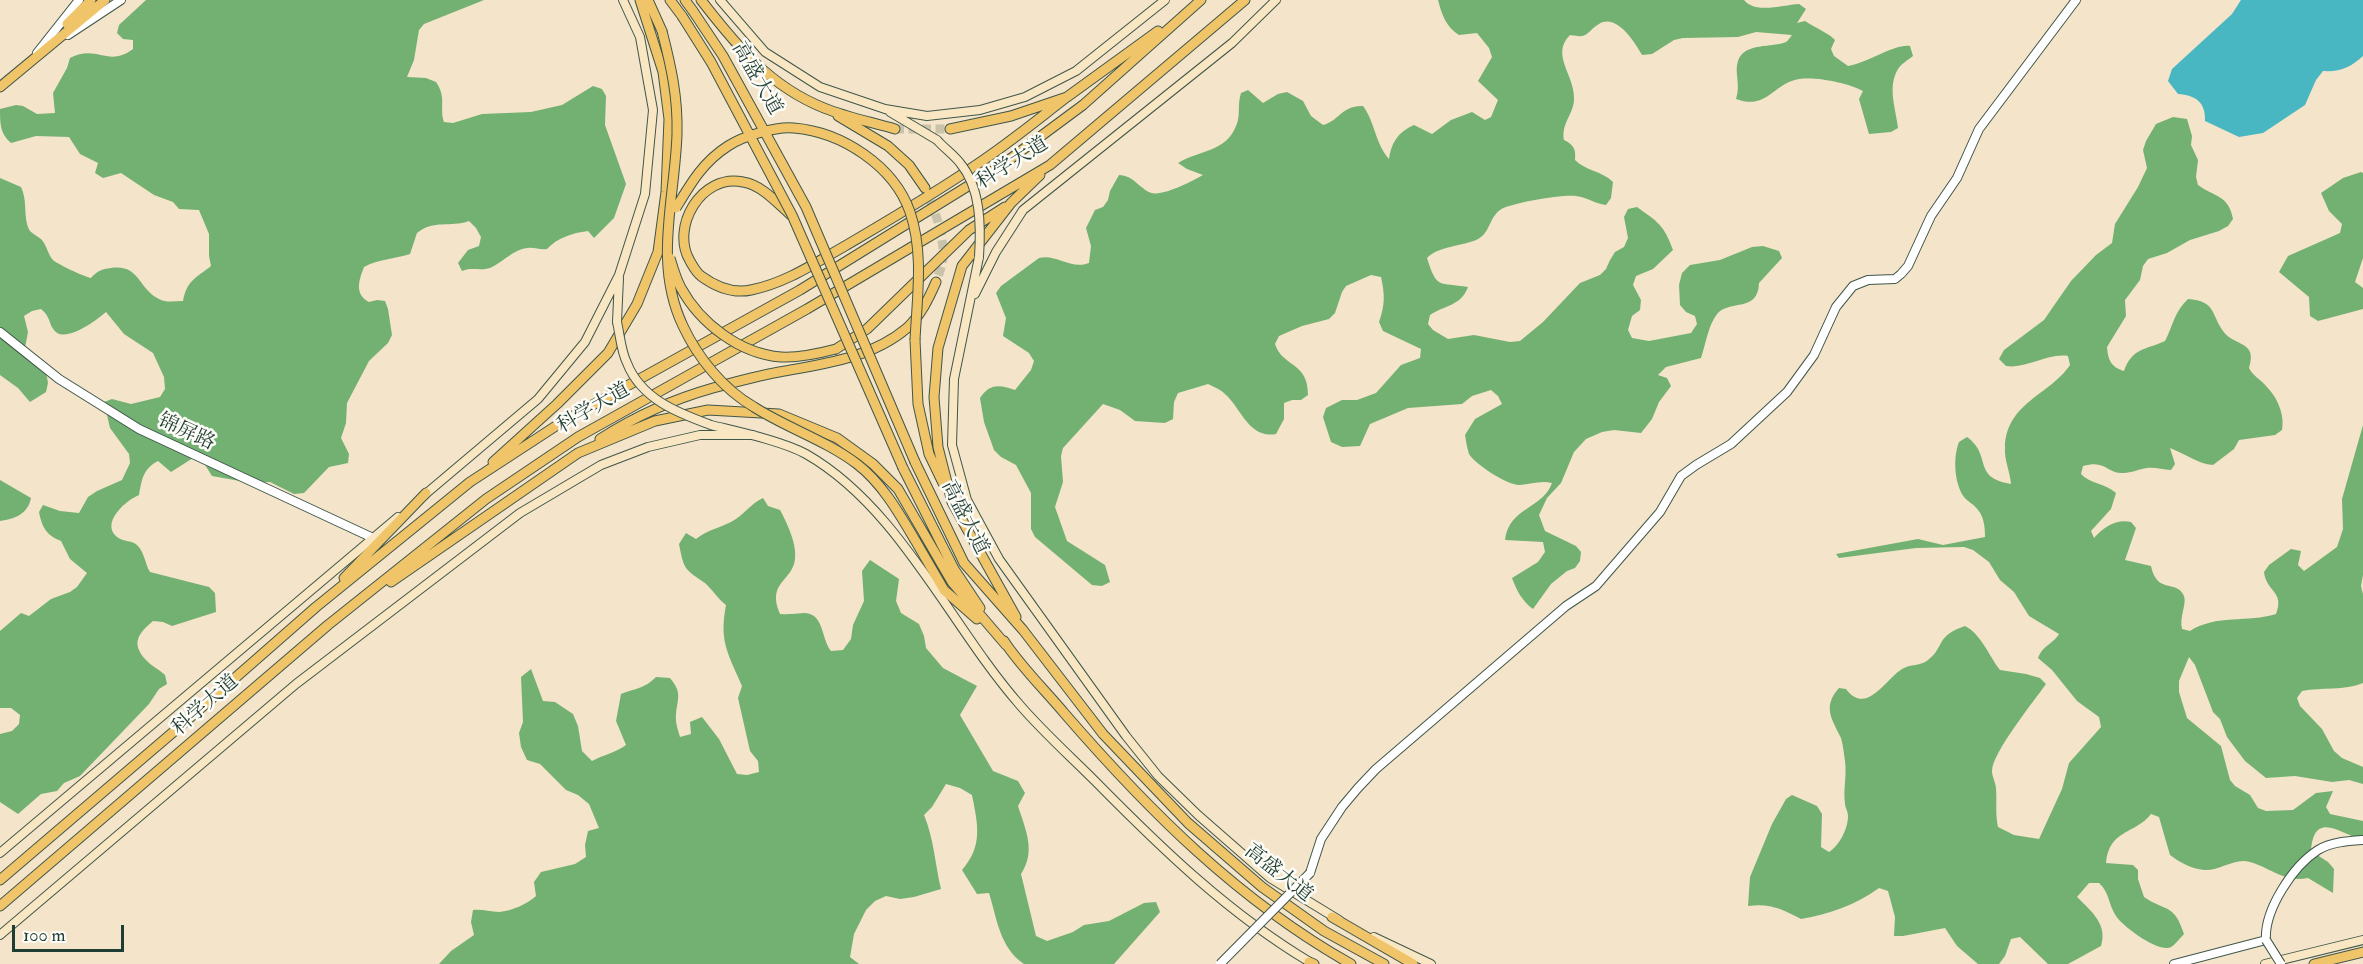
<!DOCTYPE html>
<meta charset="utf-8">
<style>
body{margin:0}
#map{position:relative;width:2363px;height:964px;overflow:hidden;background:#f4e4ca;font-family:"IM FELL Double Pica",serif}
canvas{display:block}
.scale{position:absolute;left:12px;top:925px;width:112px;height:27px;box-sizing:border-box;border:3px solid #1f3d34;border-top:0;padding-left:8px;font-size:18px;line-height:21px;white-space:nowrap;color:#1f3d34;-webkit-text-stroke:4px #fdfcf7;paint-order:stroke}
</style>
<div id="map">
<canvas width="2363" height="964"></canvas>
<div class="scale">100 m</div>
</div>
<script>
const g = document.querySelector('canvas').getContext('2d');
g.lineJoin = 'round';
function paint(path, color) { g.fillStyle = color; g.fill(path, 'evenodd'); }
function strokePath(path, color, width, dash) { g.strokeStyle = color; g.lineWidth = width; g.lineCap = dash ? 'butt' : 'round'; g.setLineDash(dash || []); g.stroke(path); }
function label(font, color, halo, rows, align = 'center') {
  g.font = font + ' "IM FELL Double Pica","Noto Serif SC",serif'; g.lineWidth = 5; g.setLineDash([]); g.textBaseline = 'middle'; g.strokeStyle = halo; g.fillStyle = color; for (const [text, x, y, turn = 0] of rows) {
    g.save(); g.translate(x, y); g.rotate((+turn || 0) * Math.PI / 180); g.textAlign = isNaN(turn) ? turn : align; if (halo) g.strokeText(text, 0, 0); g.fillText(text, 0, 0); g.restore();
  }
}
paint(new Path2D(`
 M146,0H484L424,24L419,30L414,60L407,77L426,78L436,82C447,98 439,107 444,122L453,123L482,114L531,112L562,105L593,86L602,89L606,96L605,125L626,184L614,218L594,238L588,231C572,233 557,238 547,249C540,250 534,247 528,248C515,248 502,263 490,268C480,271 472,267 462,271L458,263L468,250L479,246L481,237L476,228L469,221C450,228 434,219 417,233L410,254C394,259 379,259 364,267C359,280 354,294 369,302L377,300L385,301L388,309L392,335L388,343L369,361L347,403L346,423L341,438L349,454L348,463L329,467L304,493L294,494L270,482L251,483L212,476L202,460L193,458L171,472L158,461C143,469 142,479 139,495C126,500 100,523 117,537C123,542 133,540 138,546C145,554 145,564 150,572L209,587L215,593L216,612L172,626L163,622L153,621C139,633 130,643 146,660C151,666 159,669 165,675L167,684L159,689L149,704L80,776L64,783L57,791L41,794L18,814L0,802V734L12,731L19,724L20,715L11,708H0V631L21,613L29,616L51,599L70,592L77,587L87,573L70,559L61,541C46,535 42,527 39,512L43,505L60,511L79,513L88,497L97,491L122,480L130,463L129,454L110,428L104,402L112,399L131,404L160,397L165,389L164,377L153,353L124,334L106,312C97,320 67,342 56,332C48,325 52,318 41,309L32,311L24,316L28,332L25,348L45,366L48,383L46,392L30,402L18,388L0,375V178L21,187C27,200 24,211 27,224C29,234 36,234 42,240C47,246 48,255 53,260C57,264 85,277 91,278C97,271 102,269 111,268C140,264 138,289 159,299C166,303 175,301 183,301C187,280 196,278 211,266L209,256V234L199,210L179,209L173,202L154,195L121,173L103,178L95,173L98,163L80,154L69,137L36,136L11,143C0,134 0,123 0,109L16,105L23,106L37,114L55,113L53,93L67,68L70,58C97,44 108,68 133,49V40L123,39L117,33L119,25Z
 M1438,0H1744C1755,14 1783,5 1799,4L1806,9L1797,23L1805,21C1814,27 1830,34 1835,40L1831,49L1834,56L1848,66C1868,63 1894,44 1910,46L1913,56C1908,60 1901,64 1898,69C1887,87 1896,109 1898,128L1891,132L1869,134L1859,99L1863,91C1849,83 1811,75 1795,80C1772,86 1766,110 1736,99C1741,85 1734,72 1738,61C1744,42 1773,48 1786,42C1788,41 1791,36 1792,35L1756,32L1738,37L1683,38L1674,40L1652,54L1642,55C1635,43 1617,13 1599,24C1586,32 1589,39 1570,35C1550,55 1575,75 1574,99C1574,114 1561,123 1564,140C1574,145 1576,149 1575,160C1586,171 1602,171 1613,182L1611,198L1606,205C1595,204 1587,197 1576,196C1564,194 1509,203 1500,210C1489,218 1490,233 1478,239C1462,247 1440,245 1427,258C1437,290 1439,282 1468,287C1461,306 1445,305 1430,315L1428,324L1433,330L1448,339L1474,335L1510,342L1520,341L1543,322L1580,283L1600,275L1606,269L1610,260L1615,252L1624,247L1628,238L1624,217L1628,209L1637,207C1658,222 1664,225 1673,250L1653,269L1636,276L1633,285L1641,300L1640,310L1632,316L1628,330L1632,338L1649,341L1691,333L1697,324L1695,316L1686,312L1680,305L1679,285L1682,273L1690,265L1720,260L1752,247L1763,246L1779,251L1782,258L1759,283C1758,313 1730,299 1717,314C1708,326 1706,343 1701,358L1666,367L1658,375L1667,378L1671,386L1659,402L1652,419L1641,433L1614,430L1602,432L1586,439L1574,452L1561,483L1547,498L1539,515L1545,531L1576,546L1581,552L1580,561L1575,568L1567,571L1551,584L1533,609C1522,601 1517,591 1512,578L1538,562L1545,552L1543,542L1505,540C1509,507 1543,509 1552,483C1541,480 1531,484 1520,485C1508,486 1475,464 1469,454C1467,448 1466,441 1465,435L1475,419L1502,404L1498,396L1491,390L1472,396L1462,404L1408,408L1370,424L1360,446L1342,447L1331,442L1323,417L1326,408L1342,400H1357L1376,393L1401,365L1420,358L1421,349L1383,331L1379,322C1385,305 1385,295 1381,277L1371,275L1346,286L1342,292L1335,313L1329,319L1302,326L1279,336L1275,344C1283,368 1308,361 1308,395L1301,400H1292L1284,403V419L1276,434C1249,439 1241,408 1225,394C1220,389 1214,387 1208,384L1178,393L1174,402L1173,419L1165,423L1135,421L1120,410L1103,404L1063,448L1061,456L1063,482L1055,507L1067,541L1105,565L1110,582L1102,586L1092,585L1035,537L1031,529V493L1016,465L1001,457L994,450L984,422L980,398C990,383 1000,385 1015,390L1031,370L1034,361L1029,353L1003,336L1006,318L996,293L1001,286L1039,258C1057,254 1070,270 1089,263L1091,246L1086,228L1095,210L1103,207L1108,200L1110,191L1119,175C1133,176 1136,184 1147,191C1158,200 1192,181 1203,175L1187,169L1178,163C1199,150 1226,152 1236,126C1241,116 1237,105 1241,93L1248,90L1263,103L1278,94L1287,92L1303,101L1311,116L1323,125C1339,121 1342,105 1363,106C1375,122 1375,143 1389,159C1391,143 1398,132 1414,125L1432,134L1451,120L1472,112L1485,120L1491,117L1498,100L1478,81L1492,57L1489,48L1477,33L1459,35C1446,27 1442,15 1438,0Z
 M2173,117L2187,119L2192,136L2191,145L2198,160L2196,177L2198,185C2214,197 2229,195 2233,219L2228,226L2219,231L2190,240L2167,253L2148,259L2143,266L2140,280L2125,300L2126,316L2107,347C2108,360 2111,367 2124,371C2132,348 2145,350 2165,341C2173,326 2174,312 2188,299C2216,301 2211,314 2223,331C2234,347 2258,340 2249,368C2253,376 2260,379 2266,386C2277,397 2285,414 2282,430L2275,435L2239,440L2234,449L2213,465C2198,464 2184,453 2170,448L2175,464L2171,470C2163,470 2155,467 2147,468C2139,469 2131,473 2124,473C2106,474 2107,459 2083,466L2081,474C2090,484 2105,483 2116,493L2111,509L2091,531L2094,538C2104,527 2116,519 2131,522L2136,528L2125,560L2151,566C2157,595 2177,579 2184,596C2187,604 2179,617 2182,629L2190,631C2216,614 2248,623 2276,614C2285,591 2266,592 2264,572L2269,565L2291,549L2301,551L2298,565L2304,571L2337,547L2343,529L2342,499L2363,425V575L2361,586L2363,594V683C2344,691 2322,687 2302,691L2297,698L2300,706L2322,729L2334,751L2342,758L2363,767V784L2349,780L2332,782L2295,776L2266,778L2245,761L2227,737L2220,719L2213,712L2195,665L2189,657L2179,681V692L2187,718L2221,746L2230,780L2235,786L2250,795L2258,808L2266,811L2293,810L2316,793L2333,791L2326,807L2330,814L2363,821V840C2341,834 2314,809 2311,851L2328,862L2334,869L2333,893L2308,878C2285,883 2271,868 2250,862C2235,857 2220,871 2204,870C2192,869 2179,862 2170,855L2159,817L2151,814C2136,834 2109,829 2106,863L2133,865L2138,870V879L2144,897C2166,912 2174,903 2184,934C2180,938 2175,945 2171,947C2160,954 2122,926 2116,916C2108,904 2110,893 2099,883H2089L2077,897C2091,911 2108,924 2101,946L2068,964H2048L2020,937L2011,939L2005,956L1999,964H1978L1957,946L1945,928L1903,936H1894L1895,917L1888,891L1879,888C1856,905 1829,914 1801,919C1782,909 1770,903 1748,906L1750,877L1772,824L1786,799L1792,795L1817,806L1822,814L1821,847L1829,852C1839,846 1848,829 1848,816C1848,811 1845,808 1845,803C1843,791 1847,775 1845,761C1844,754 1843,745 1841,738C1832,719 1822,707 1839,688L1846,689C1866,716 1885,680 1902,669C1910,664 1921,666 1928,660C1945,647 1935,636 1965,626C1981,634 1989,656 2000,670L2026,674L2040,678L2046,684C2034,701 1992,753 1992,771C1992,777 1996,783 1996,789C1997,802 1995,813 1998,827L2014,835L2039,839L2062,789L2069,763L2101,727L2099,717L2077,701L2052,670L2038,658C2043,645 2052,645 2059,634L2029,616L2014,592L2000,580L1989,562L1973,550L1964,547L1916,548L1839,558L1836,554L1918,539L1943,545L1985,537C1985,527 1984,517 1978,510C1974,504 1968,502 1964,497C1954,483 1953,457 1959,442L1967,437C1993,456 1971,477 2011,484C2010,471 2004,460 2005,447C2007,402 2050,395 2070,365L2068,356C2046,353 2028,369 2006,366L1999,359L2004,350L2044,320L2071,281L2096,255L2112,243L2115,224L2138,187L2147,168L2143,150L2146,141L2156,124Z
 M2361,172L2363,173V258L2355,282L2363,288V309L2318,321L2310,316L2309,297L2279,272L2288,256L2340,233L2342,224L2329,211L2321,193L2343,178Z
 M0,480L31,498C28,514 15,519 0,521Z
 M763,498L768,506L780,510C787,523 797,544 795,559C793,581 766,582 780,614C789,615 797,613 805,613C824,614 821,638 831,651L843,650L851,639L853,625L864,601L862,571L870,560L899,579L896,601L901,613L919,624L924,636L926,648L943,668L977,686L960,715L993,771L1018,781L1025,793L1018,806C1026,831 1036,851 1021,874L1036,936L1047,941L1073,932L1084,925L1109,921L1144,903L1156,902L1160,912L1114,964H1024C1000,948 997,919 989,893L977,894L962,870C983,846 978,825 972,795L960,788L946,784L932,807L924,815C934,839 935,864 941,889L914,897L900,899L886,896L875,901L866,910L854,934L850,957L859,964H439L451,951L474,935L471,922L473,910C482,909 490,912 499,912C512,911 527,904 536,896L534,882L541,872L575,864L586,857L585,845L588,831L599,828L589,804L578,795L566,790L540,764L527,760L521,747L519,733L523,722L521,677L531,669L543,701L555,702L573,714L578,726L582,751L592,761C603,755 615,753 626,745L616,721L621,694C636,688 644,689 656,677L670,678C682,693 678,696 676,714C675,722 678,730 680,737L691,734L690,722L702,717L719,739L737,774L747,775L759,772L758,761L750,751L738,698L742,686C728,653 719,642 726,605C718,599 712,589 705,583C684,569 684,569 679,544L686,533L696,539C707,530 719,528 731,522C744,515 750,504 763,498Z`), '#73b172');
paint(new Path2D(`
 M2241,0H2363C2363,19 2363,37 2363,56C2351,67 2341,72 2323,71L2316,80L2305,105L2263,133L2239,137L2205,121C2206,102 2195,95 2178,94L2168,81L2172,69L2232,14Z`), '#49b7c2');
strokePath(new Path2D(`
 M895,129H950
 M925,189C935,210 944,234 943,258C942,266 939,274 936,282`), '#c9c3ac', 9, [9, 4.5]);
const tertiary = new Path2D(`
 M68,35L121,0
 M37,53L79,0
 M0,332L59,379L139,429L373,538
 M1310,873L1321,839L1342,807L1358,788L1376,769L1566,606L1596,586L1660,512L1681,476L1696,465L1731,444L1787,392L1814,355L1836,307L1853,286L1868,280L1895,279L1901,274L1908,266L1931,216L1957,178L1979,129L2076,0
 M2174,964L2266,940C2264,910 2293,866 2318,850C2331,842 2348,841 2363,840`);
const secondary = new Path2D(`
 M720,0L765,52L820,87L885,109L927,116L980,110L1025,97L1076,71L1165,0
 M890,112L937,140
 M979,257L954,379L952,445L967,500L999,559L1126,736L1158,776L1198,815L1270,878L1339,920
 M975,294L996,252L1023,210L1232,43L1276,0
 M617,322L619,278
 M711,425C739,432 782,441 806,454C899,507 950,625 1019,704C1042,731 1070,756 1095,781C1162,849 1230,915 1313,964
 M422,497L538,399L585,342L619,275L645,194L653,110L640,37L623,0
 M0,853L398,517
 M0,935L296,684L520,513L601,465L648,447L700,435H753
 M1374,937L1431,964
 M2265,964L2363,940`);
const primary = new Path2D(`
 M67,24L91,0
 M0,87L105,0`);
const trunk = new Path2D(`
 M648,0L662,31
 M670,0L682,16
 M685,0L693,11
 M701,0C736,45 769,86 824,108C846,117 871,122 895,129
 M838,116L888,146L909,165L925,188
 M950,129L1011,116L1067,97L1158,31
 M791,215C777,203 762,185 743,182C701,173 670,228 690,261C693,266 696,272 701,276C716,287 732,294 751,290C786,283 815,263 845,246C889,220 934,194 976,165C1008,144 1037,120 1067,97
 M915,340L918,404L929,454L943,483
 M836,349L867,329L969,230L1005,207
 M600,439C634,417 674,399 713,388C735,382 757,376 779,372C824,364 872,358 907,328C921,315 929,298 936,282
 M493,462L557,404L608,353L637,304L658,252L666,192L669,119L663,72L640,0
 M915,462L964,563L1023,630L1103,734L1188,823L1262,887L1324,931L1384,964
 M903,468L954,569L980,608
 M915,540L944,590L977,619
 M344,578L426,493
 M391,582L578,453L655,421L708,410L779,414L837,438L873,464L898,489L952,582L1006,645
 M1016,617L952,502L938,447L934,397L938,348L962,266L1011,203L1040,175
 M1004,641C1021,667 1045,690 1065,714C1149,811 1239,901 1351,964
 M0,880L178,728L316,607L470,482L562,422L800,290L1002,165L1083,105L1201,0
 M0,906L328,625L486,499L578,437L807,309L1050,165L1245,0
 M1332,917L1413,964
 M1309,962L1314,964
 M2314,964L2363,952`);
strokePath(tertiary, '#3f564a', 10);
strokePath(secondary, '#3f564a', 10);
strokePath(primary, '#3f564a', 11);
strokePath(trunk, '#3f564a', 11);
strokePath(tertiary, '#fff', 8);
strokePath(secondary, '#f9e7c3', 8);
strokePath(primary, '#f0c469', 9);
strokePath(trunk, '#f0c469', 9);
const tertiaryBridge = new Path2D(`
 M2266,940L2281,964
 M1220,964L1310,873`);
const secondaryBridge = new Path2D(`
 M937,140C944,148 954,155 960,163C981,188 981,226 979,257
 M617,322C620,335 621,351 627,363C641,399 678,413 711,425`);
const trunkBridge = new Path2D(`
 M693,11L723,56L806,207L915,462
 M682,16L711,62L792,215L903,468
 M662,31C671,66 678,97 677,134C675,199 653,263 683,326C698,358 723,389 754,407C787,428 825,440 857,464C882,483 899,513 915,540
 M676,208C691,183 703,162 728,146C743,136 777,126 794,128C842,132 894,166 910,212C924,253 917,298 915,340
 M670,258C673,268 676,279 681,288C700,323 740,354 781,357C799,358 817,354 836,349`);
strokePath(tertiaryBridge, '#3f564a', 10, []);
strokePath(secondaryBridge, '#3f564a', 10, []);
strokePath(trunkBridge, '#3f564a', 11, []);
strokePath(tertiaryBridge, '#fff', 8);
strokePath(secondaryBridge, '#f9e7c3', 8);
strokePath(trunkBridge, '#f0c469', 9);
label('20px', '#1f3d34', '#fdfcf7', [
 ["高盛大道",756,79,60],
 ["科学大道",1013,164,-32],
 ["科学大道",594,409,-30],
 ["锦屏路",186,433,25],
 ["高盛大道",964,518,63],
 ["科学大道",206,706,-41],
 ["高盛大道",1278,874,38]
]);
</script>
